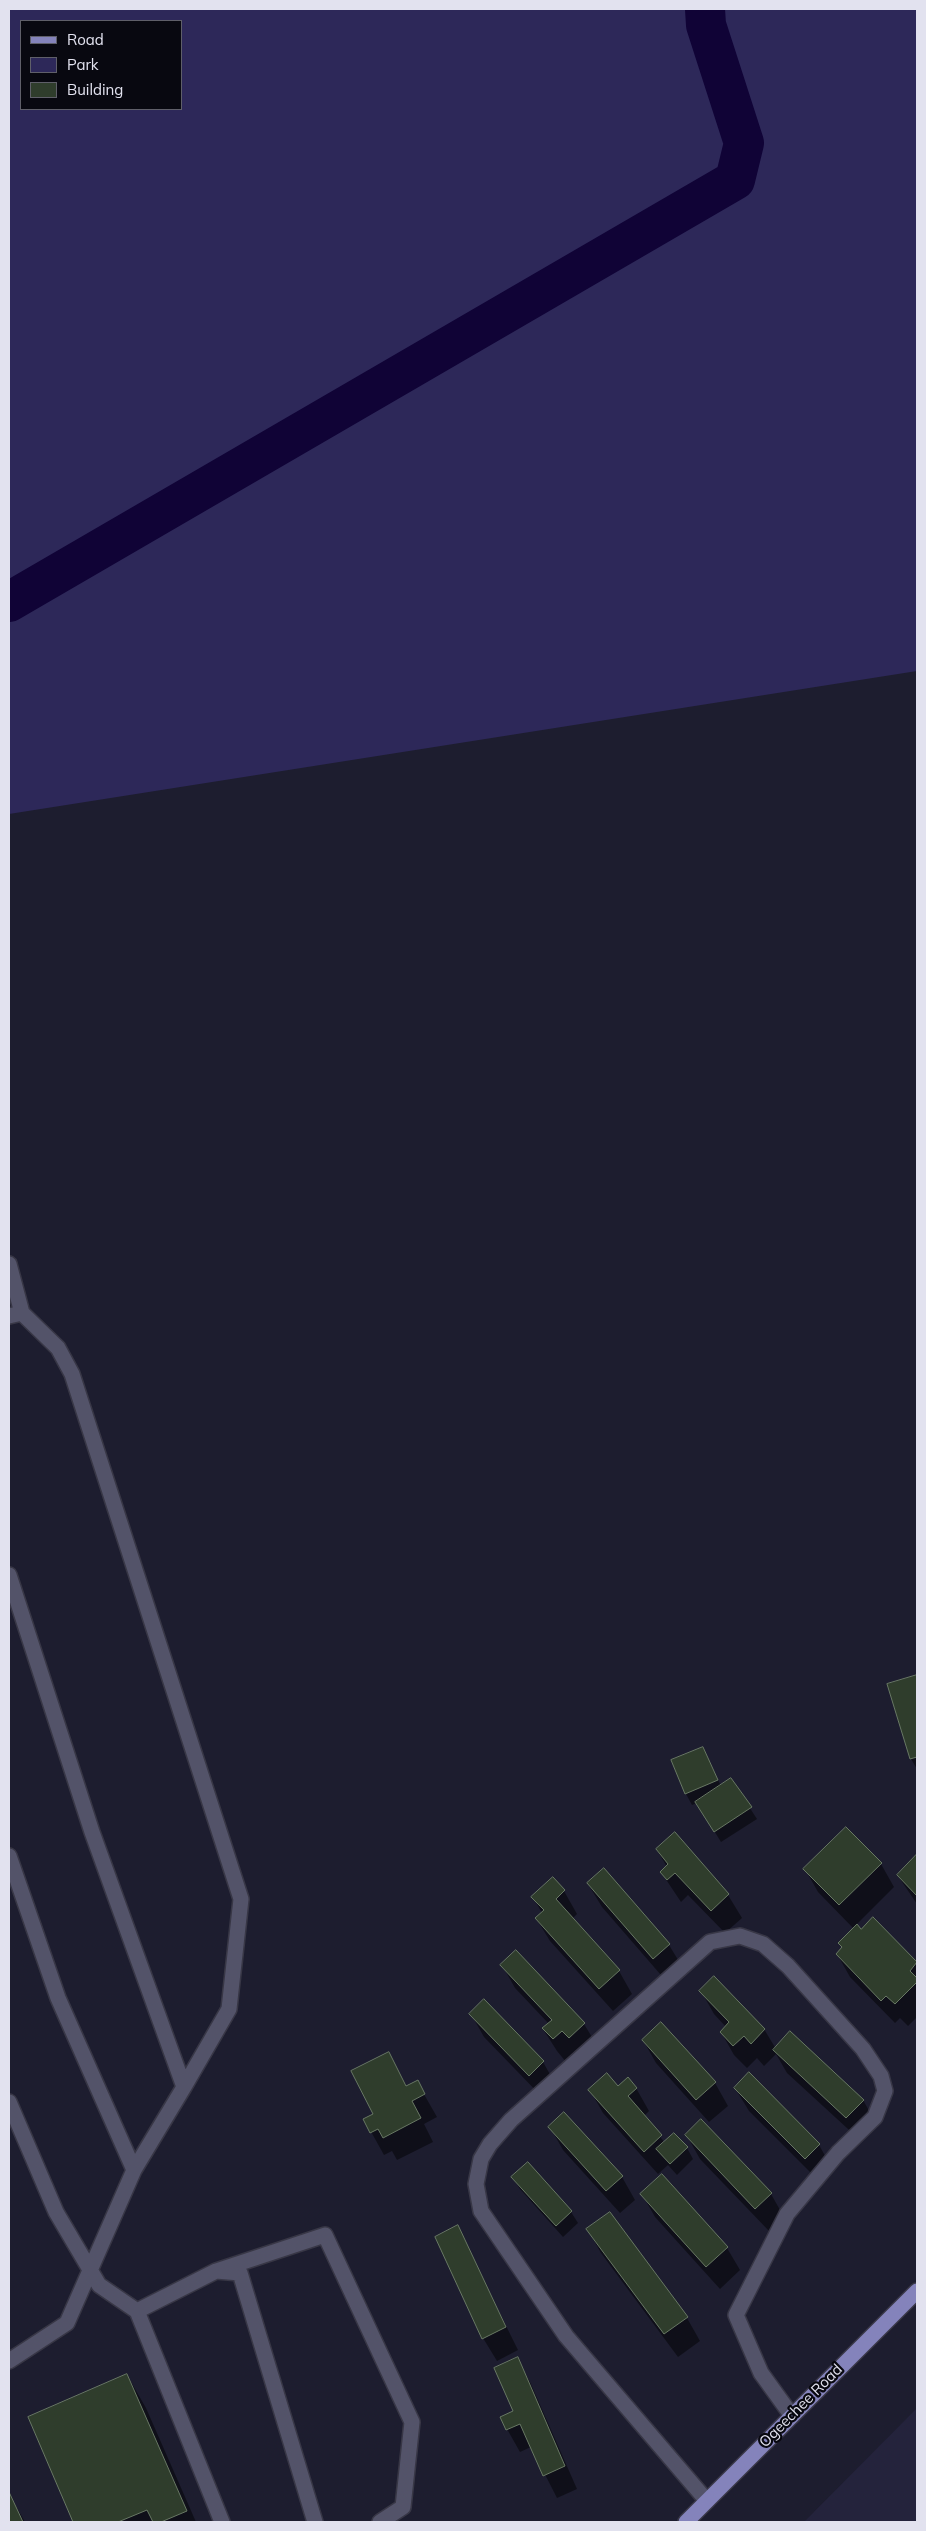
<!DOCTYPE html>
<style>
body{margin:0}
#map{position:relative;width:926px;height:2531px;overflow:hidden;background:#1d1d2f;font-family:Mulish,sans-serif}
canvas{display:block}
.frame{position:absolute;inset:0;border:10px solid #e2e2ef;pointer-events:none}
.legend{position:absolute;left:20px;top:20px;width:162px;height:90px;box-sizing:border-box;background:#080810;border:1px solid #5f5f69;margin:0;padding:6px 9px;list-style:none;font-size:15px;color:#e2e2ef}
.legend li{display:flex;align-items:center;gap:10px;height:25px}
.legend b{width:25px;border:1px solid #5f5f69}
</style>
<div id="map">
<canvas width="926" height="2531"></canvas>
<div class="frame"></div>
<ul class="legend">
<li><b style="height:6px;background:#8483bb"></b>Road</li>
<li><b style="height:14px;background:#2d2859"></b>Park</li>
<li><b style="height:14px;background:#2f3d2c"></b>Building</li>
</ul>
</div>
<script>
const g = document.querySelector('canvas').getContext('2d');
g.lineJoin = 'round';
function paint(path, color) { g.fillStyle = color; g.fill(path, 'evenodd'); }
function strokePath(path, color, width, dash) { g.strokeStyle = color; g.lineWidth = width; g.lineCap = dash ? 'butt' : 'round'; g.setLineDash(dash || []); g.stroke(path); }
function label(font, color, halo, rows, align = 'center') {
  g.font = font + ' Mulish,sans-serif'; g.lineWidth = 4.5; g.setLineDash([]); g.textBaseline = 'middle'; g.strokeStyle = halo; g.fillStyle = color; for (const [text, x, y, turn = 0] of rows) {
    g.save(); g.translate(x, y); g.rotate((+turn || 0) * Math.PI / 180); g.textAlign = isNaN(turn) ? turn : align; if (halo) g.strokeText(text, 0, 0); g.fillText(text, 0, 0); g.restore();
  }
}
paint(new Path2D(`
 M917,2408V2522H804Z`), '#24233c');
paint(new Path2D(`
 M9,9H917V671L9,814ZM21,21H181V109H21Z`), '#2d2859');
paint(new Path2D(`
 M917,1676V1769L911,1759L889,1684Z
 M702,1748L721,1786L731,1779L757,1819L721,1842L697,1803L692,1805L686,1794Z
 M675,1834L728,1895L742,1918L725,1933L688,1895L681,1902L661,1872L667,1867L657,1850Z
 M917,1856V1904L898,1876Z
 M881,1864L894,1887L856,1925L861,1931L873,1919L917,1964V2017L908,2026L900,2018L895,2023L850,1977L837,1954L843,1949L839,1943L854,1929L818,1892L805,1869Z
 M604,1870L669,1945L683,1968L667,1982L602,1907L588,1884Z
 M564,1891L577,1914L572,1919L619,1971L632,1994L613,2011L550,1941L536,1918L542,1913L533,1897Z
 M502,1965L584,2024L598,2047L566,2062L557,2051L543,2029L549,2024L515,1988Z
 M701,1991L764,2029L776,2049L863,2100L876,2123L860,2140L787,2073L776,2054L764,2066L757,2058L747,2068L734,2055L721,2032L726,2027L714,2014Z
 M484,2001L543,2062L556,2085L543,2098L484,2037L471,2014Z
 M661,2024L715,2083L728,2106L709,2122L656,2063L643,2040Z
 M389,2054L407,2087L417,2082L437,2117L424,2124L433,2142L397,2160L392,2151L384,2155L364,2119L374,2114Z
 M618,2087L636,2088L649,2111L644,2116L665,2143L687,2148L693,2159L677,2175L668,2165L658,2174L603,2113L590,2090Z
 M735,2088L819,2145L832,2168L819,2181L749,2111Z
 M701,2121L771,2194L784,2217L769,2231L700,2159L687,2136Z
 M550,2127L622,2177L635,2200L620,2213L563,2150Z
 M528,2164L571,2212L578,2223L563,2237L520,2189L513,2178Z
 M642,2194L727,2248L740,2270L720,2289L655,2217Z
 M610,2214L687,2318L700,2341L678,2357L601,2253L588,2230Z
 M457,2227L518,2350L497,2361L483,2338Z
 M517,2359L530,2382L577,2489L557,2498L531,2447L520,2452L507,2429L515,2412Z
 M127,2375L146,2408L196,2522H74L29,2418Z
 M9,2494L25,2522H9Z`), '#0007');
strokePath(new Path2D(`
 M9,602L735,180L744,143L706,25L705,9`), '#100336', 40);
const building = new Path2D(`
 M917,1675V1757L910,1759L887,1684Z
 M703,1747L718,1780L685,1794L671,1760Z
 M731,1778L752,1807L714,1832L695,1802Z
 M846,1827L882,1863L839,1905L803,1869Z
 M675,1832L729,1894L711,1911L675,1873L667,1880L660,1872L668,1864L656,1849Z
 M917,1854V1896L897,1875Z
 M604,1868L670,1944L653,1959L587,1883Z
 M553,1877L565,1890L556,1899L620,1970L599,1989L535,1918L544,1910L531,1897Z
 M873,1917L917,1962L910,1971L917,1978V1982L895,2004L886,1996L881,2001L836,1954L842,1947L838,1943L857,1924L861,1929Z
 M516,1950L585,2023L569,2038L562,2031L553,2039L542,2028L552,2020L500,1965Z
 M714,1976L765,2029L751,2044L744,2036L733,2046L720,2032L729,2022L699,1991Z
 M484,1999L544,2061L529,2076L469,2014Z
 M661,2022L716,2082L696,2100L642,2040Z
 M790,2031L864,2100L846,2118L773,2050Z
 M389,2052L406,2086L418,2080L425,2094L412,2101L421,2118L383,2138L378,2129L370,2133L363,2119L373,2114L351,2071Z
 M749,2072L820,2144L805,2159L734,2088Z
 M607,2073L618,2086L628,2077L637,2088L628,2096L662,2135L644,2152L588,2090Z
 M564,2112L623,2176L606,2191L548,2127Z
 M701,2119L772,2193L755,2209L685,2135Z
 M674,2133L688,2147L670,2164L656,2149Z
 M528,2162L572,2211L556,2226L511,2177Z
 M662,2174L728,2247L706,2267L640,2194Z
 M610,2212L688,2317L664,2334L586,2229Z
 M458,2225L506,2327L482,2339L435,2237Z
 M518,2357L565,2466L543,2476L520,2424L506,2430L500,2417L513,2411L494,2368Z
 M127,2374L187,2511L161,2522H153L147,2510L118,2522H73L28,2417Z
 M9,2492L23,2522H9Z`);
paint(building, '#2f3d2c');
strokePath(building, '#687864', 1);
const lane = new Path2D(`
 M9,1264L22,1313L9,1316
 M22,1313L58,1348L72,1374L241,1899L229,2009L184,2087
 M9,1575L92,1832L184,2087L134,2170
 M9,1856L58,1998L134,2170L67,2323L9,2361
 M9,2102L56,2212L99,2285L137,2311L222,2522
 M216,2271L325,2235L412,2422L403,2507L380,2522
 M137,2311L216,2271L240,2273L315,2522
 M707,2501L566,2336L481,2211L476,2184L481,2159L490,2144L511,2120L710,1942L740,1936L763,1944L788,1966L863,2049L881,2076L885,2091L875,2117L838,2153L787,2214L736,2315L761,2373L792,2416`);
const primary = new Path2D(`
 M686,2522L917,2291`);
strokePath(lane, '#383746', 18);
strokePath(primary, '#383746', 18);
strokePath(lane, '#535369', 15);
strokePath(primary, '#8483bb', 15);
label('15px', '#e2e2ef', '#080810', [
 ["Ogeechee Road",801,2406,-45]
]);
</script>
